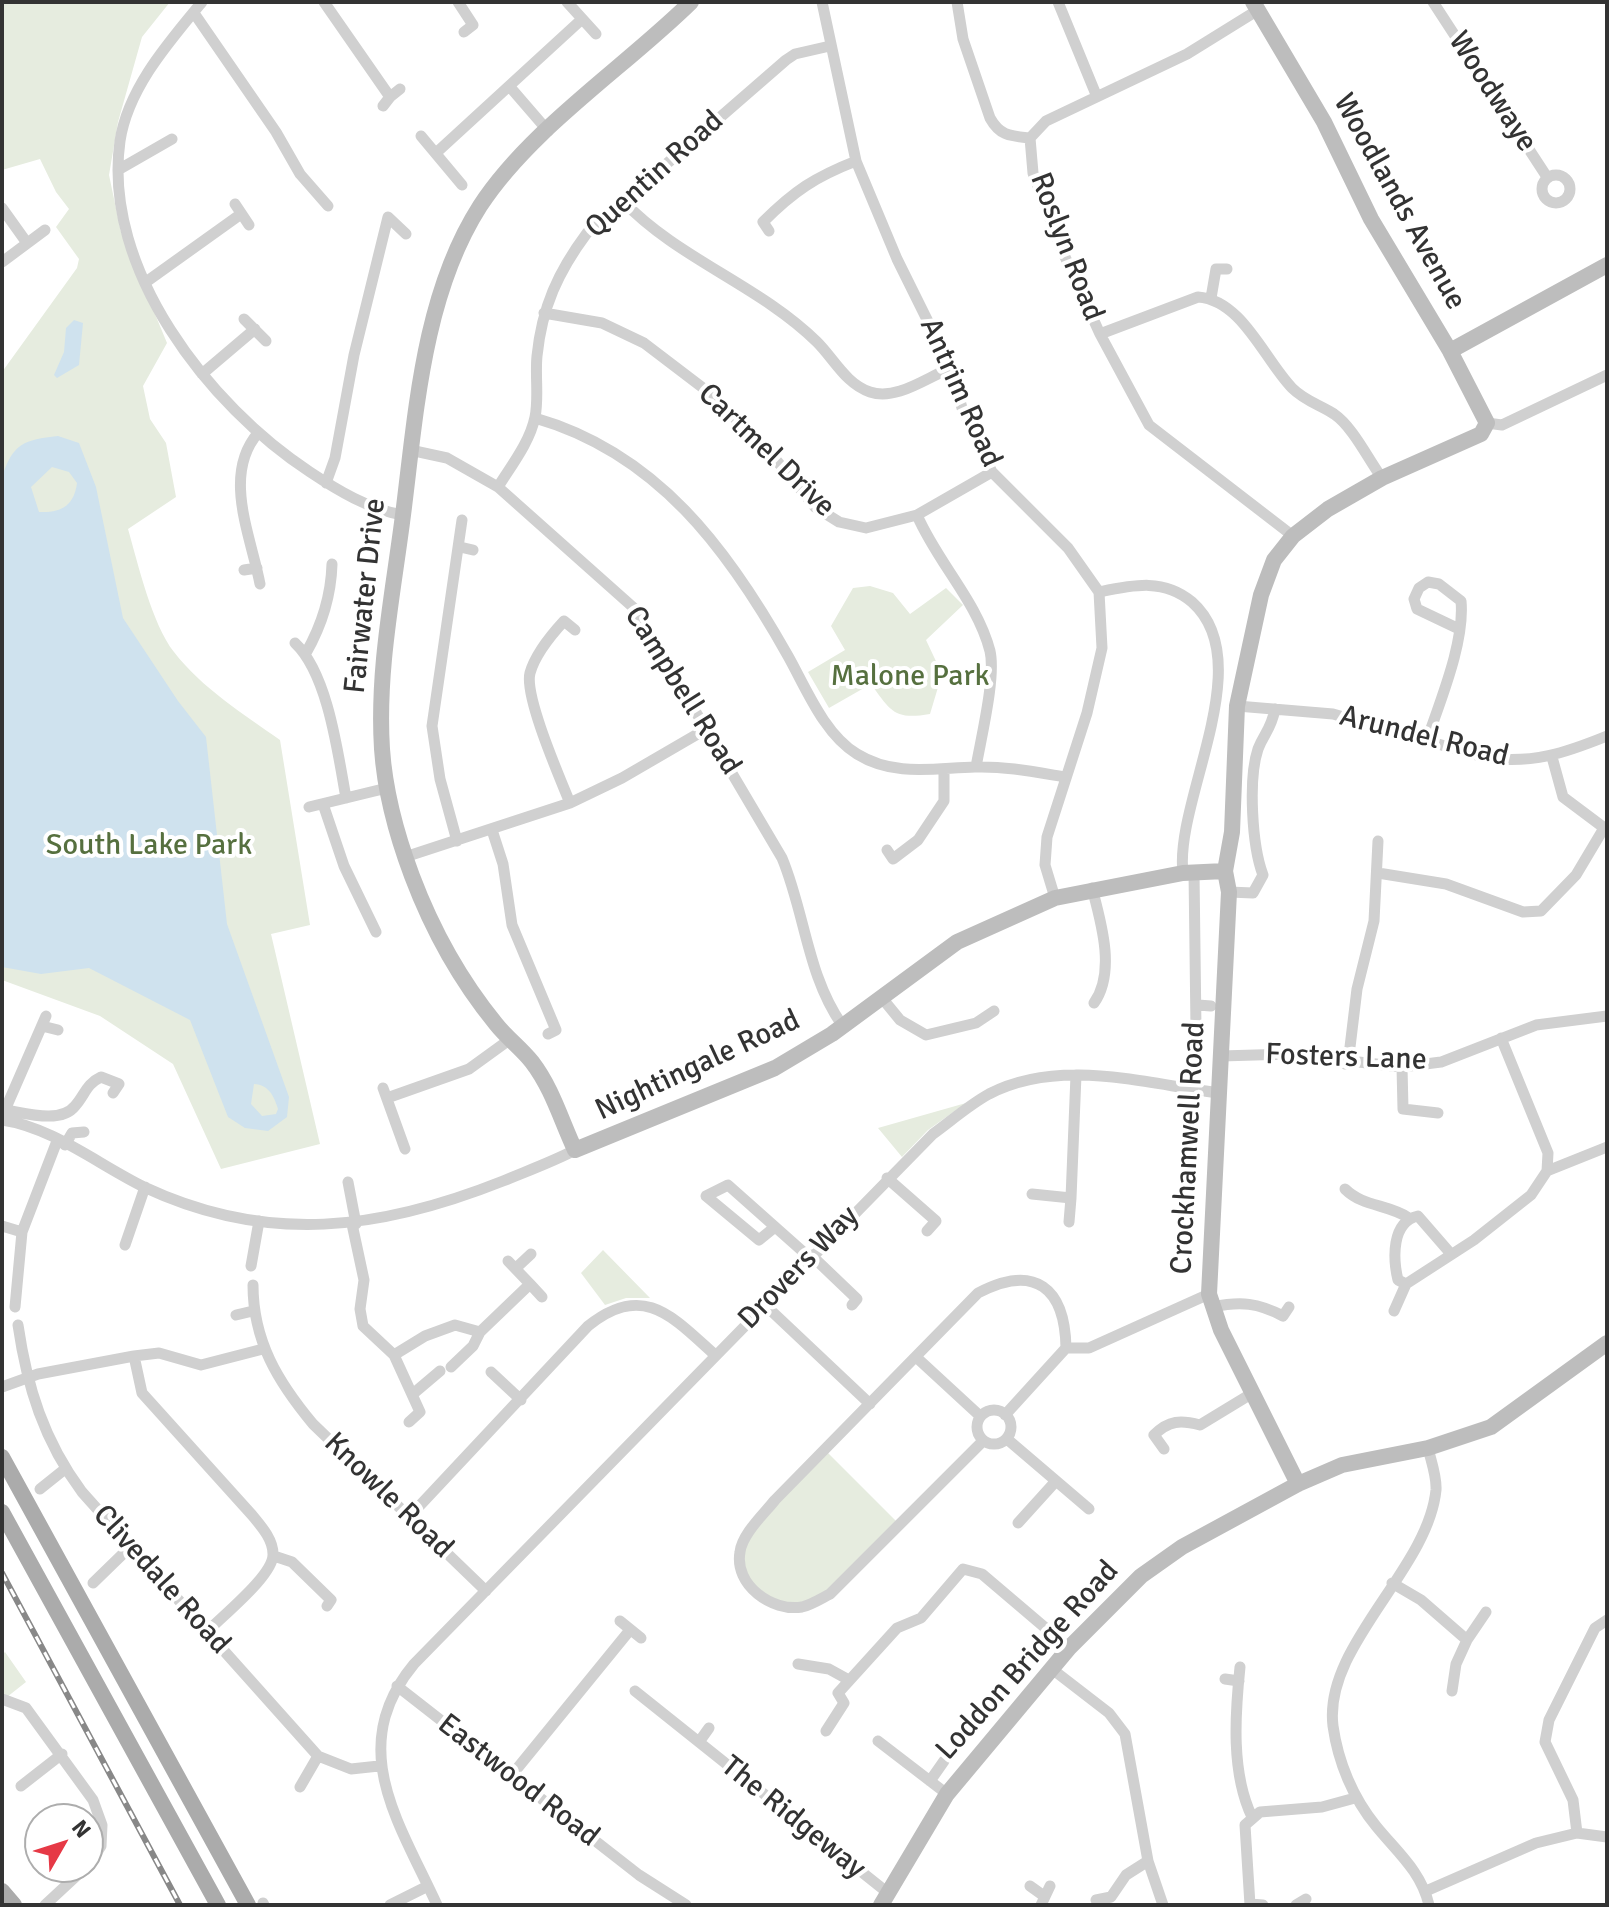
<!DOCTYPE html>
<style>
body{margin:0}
#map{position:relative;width:1609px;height:1907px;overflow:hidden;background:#fff;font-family:Signika,sans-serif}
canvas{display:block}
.frame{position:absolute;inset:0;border:4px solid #333;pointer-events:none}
.north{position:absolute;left:24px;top:1803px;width:80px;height:80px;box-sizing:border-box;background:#fff;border:2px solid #adadad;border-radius:50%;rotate:51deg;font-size:22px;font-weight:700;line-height:32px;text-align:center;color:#333}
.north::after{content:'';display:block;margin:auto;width:28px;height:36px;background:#e63946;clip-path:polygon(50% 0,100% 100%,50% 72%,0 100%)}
</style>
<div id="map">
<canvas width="1609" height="1907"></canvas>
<div class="frame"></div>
<div class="north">N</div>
</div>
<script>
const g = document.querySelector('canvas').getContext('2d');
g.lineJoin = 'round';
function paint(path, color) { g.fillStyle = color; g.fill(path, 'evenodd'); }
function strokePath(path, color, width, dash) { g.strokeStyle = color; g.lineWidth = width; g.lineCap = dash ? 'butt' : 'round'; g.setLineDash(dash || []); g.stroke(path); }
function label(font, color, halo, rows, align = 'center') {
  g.font = font + ' Signika,sans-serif'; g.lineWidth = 8; g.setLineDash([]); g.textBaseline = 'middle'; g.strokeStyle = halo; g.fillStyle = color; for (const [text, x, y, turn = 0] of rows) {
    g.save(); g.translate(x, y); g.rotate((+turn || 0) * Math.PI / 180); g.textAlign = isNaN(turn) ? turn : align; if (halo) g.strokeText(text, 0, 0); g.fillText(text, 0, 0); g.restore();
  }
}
paint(new Path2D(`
 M2,2H170L142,37L118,122L109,175L121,232L167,343L143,386L150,419L166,443L176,497L128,529C138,564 152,624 174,652C202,688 243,714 280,740L310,925L271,934L320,1144L221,1169L173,1064L100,1016L2,980V372L77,268L79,259L56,227L69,209L56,192L40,159L2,170Z
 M870,586L893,593L910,614L946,588L963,605L926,640L942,674L930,714C895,720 891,712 871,684L829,708L808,672L845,650L831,626L853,588Z
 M966,1103L928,1130L902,1157L878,1128Z
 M603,1250L650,1298H626L605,1305L581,1273Z
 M825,1450L900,1525L830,1594L803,1607L756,1595L739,1552L751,1531Z
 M5,1652L26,1682L7,1697L2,1691V1655Z`), '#e6ecdf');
paint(new Path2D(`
 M74,320L83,323L79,365L57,378L54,375L64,352L66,328Z
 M58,436L79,443L96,487L123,618L178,701L206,737L227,924L289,1097L287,1117L268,1131L245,1128L228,1117L190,1020L89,968L41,974L2,967V477C13,443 24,440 58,436ZM52,467L69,472L77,483C74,506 61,513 39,512L31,487ZM254,1084C269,1085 274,1096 278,1109L276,1114L262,1116L251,1104Z`), '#cfe2ee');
strokePath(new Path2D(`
 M202,2C169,42 128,88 120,141C102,269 209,406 310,472C337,490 370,510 403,515
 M324,2L390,97L383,106
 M458,2L473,25L464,32
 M567,2L596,34
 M822,2L856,161L897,259L951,368L962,408L992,472L1068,548L1099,592L1102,648L1087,713L1047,837L1045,865L1055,898
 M957,2L963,39L990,118C1000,136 1010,136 1030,138
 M1058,2L1097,97
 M1433,2L1547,177
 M1258,10L1187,54L1046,121L1030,138L1033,173L1061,248L1100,334L1149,425L1293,536
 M194,13L276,132L300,174L328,206
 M510,87L548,131
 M390,97L400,89
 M421,136L462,185
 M436,153L581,20
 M118,170L172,139
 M1542 189a14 14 0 1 1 28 0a14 14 0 1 1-28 0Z
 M623,201C678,259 759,285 817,342C834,359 846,384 870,392C897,401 927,377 951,368
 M235,204L249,225
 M2,208L27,243
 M769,231L763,222C794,191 815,177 856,161
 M2,262L45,230
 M146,282L241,214
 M1211,298L1216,269H1227
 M544,313L602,323L644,343L707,391L772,455L815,507L839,522L866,528L917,515L992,472
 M244,319L266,341
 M1100,334L1198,297C1242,300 1264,359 1292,388C1305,401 1320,405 1334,414C1353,427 1368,459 1382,478
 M202,374L255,329
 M535,418C657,453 728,549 788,656C806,688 824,734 857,754C894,777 934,768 975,767C1005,766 1035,772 1065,777
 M1487,423L1502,425L1607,375
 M258,433C222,475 251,536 260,584
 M410,450L447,458L498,487L635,609L782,858C805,913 807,975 842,1025
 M326,483L335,458L354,355L388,217L406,234
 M498,487C511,466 530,442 535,417C539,398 535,376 537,356C542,307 558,272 587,233L786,60L795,54L830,46
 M917,515C937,562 977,601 990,651C996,677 981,738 976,767
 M460,547L473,550
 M244,570L257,568
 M1099,592C1133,585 1164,578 1192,602C1260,662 1174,801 1183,873
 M295,643C328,674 338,754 346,798
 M306,653C322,625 331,597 332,564
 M1237,706L1333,714L1487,758C1533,764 1565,753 1607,736
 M1427,740C1440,701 1465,642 1461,601L1439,584L1428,582L1419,588L1414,599L1417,609L1459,629
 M1552,757L1563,797L1607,830
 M570,803C560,778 524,696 530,673C535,655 552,634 564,621L575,630
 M323,804L344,866L376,932
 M309,807L387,788
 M492,830L503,864L512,925L556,1030L548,1034
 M457,841L440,779L432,726L462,520
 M887,850L893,859L918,840L944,801V770
 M405,857L570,803L622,778L708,728
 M1194,872L1196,1029
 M1378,873L1446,884L1523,912L1541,911L1576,875L1604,828
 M1092,888C1101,922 1116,972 1094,1003
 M1229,892L1253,893L1263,875C1252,846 1248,779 1258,749C1264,733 1271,730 1275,709
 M882,998L900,1020L926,1035L976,1023L994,1011
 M1198,1005L1211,1006
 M42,1026L58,1030
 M1221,1056L1289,1054L1402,1067L1441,1062L1536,1025L1607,1016
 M1345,1064L1350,1047L1357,989L1374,921L1378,841
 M1402,1067L1403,1109L1438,1113
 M383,1088L405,1149
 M387,1098L469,1069L509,1040
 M2,1109L5,1110L46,1016
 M5,1110C25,1113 61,1124 75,1106C85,1095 86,1084 101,1077L119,1084L113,1093
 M2,1120C52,1127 99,1165 144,1187C268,1245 380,1230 503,1181C527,1171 552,1162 575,1150
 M65,1145L72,1133L84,1132
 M1547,1171L1607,1147
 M887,1178L936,1221L927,1231
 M348,1182L356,1224
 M1345,1189C1363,1207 1388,1204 1409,1218
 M1032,1194L1071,1198L1076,1075
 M1069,1222L1071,1198
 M352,1224L364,1280L360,1309L363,1326L394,1355L420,1412L409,1422
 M2,1226L22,1232
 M775,1227L759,1240L706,1196L728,1185L809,1257
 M125,1245L145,1187
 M811,1255L857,1299L852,1305
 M251,1266L259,1221
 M516,1268L531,1254
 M530,1284L542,1297
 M1406,1284L1398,1280C1393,1259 1391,1222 1418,1216L1451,1254
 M253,1285C253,1341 278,1382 313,1424L486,1591
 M764,1304L870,1404
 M15,1307L22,1232L57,1141
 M1213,1307C1241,1301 1258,1303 1283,1316L1289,1307
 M1394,1311L1406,1284L1474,1240L1531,1195L1547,1171L1548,1153L1501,1038
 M236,1315L253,1311
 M18,1325C27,1387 44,1441 82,1492L318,1756L351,1769L379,1766
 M394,1355L425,1336L455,1325L480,1332
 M134,1356L142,1393L252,1515C261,1526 273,1539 273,1554C274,1575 222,1616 207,1632
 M916,1357L980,1416
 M451,1367L473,1346L480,1332L530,1284L508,1261
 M491,1372L521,1400
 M2,1387L38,1374L134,1356L159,1353L201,1365L263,1349
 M414,1393L440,1371
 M977 1427a17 17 0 1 1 34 0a17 17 0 1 1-34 0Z
 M1005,1415L1066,1348H1089L1209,1294
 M1007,1439L1089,1509
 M983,1441L830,1594C822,1598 811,1605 802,1607C772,1612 734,1585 740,1552C742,1534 764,1514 775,1500L978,1293C1035,1263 1065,1288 1066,1348
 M1428,1448C1431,1461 1437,1477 1436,1490C1428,1570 1323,1646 1333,1726C1338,1762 1353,1798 1376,1826C1397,1852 1421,1871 1429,1905
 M1164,1449L1154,1435C1169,1420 1181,1420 1200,1425L1251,1394
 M40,1489L65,1469
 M410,1516L588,1326C643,1282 672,1316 714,1354
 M1018,1523L1056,1481
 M274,1556L292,1562L331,1600L327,1606
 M93,1583L129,1548
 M1392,1583L1421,1600L1467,1640L1456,1664L1452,1691
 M620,1621L641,1638
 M1467,1640L1486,1612
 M798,1664L829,1669L849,1680
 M1240,1667C1235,1715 1231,1773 1252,1817
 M1052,1669L1109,1713L1125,1734L1148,1861L1163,1905
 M1225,1679L1239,1681
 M397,1686L639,1875L686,1905
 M635,1691L888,1893
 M2,1699L26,1708L93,1800L102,1825L101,1846L88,1866
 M826,1731L844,1703L838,1693L897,1628L921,1618L963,1569L982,1574L1069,1648
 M878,1741L947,1794
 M699,1742L709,1728
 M511,1776L630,1630
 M930,1781L944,1761
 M21,1786L62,1754
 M300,1787L318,1756
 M1577,1833L1573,1800L1545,1742L1549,1720L1595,1628L1607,1620
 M1030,1886L1044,1896
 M1426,1891L1536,1843L1577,1833L1607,1837
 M1096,1900L1111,1897L1126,1875L1148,1861
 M263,1903L264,1905
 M1250,1904L1263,1905
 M45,1905L86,1867
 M390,1905L428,1886
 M437,1905C399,1822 345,1747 414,1664L933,1134C951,1121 969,1105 989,1094C1061,1057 1145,1084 1220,1093
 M1041,1905L1050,1886
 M1250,1905L1245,1825L1260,1812L1322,1807L1355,1798
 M1296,1905L1306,1899`), '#d0d0d0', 11);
strokePath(new Path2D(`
 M691,2C625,67 530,129 480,206C423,295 416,413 403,515C393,594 377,670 382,749C385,793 397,836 412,876C432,929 460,980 496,1024C507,1038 521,1048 532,1062C552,1088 561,1120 575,1150L775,1068L832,1034L957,942L1055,898L1183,873L1225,871
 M1253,2L1324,122L1371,219L1450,351L1487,423L1481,434L1382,478L1328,509L1293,536L1274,560L1261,595L1237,706L1232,832L1225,871L1229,892L1209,1294L1221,1330L1298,1484
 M1450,351L1607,265
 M881,1905L947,1794L1069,1648L1141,1576L1182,1547L1298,1484L1342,1465L1428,1448L1491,1427L1607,1343`), '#bdbdbd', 16);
strokePath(new Path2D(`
 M2,1457L248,1905
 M2,1512L218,1905
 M2,1891L14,1905`), '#ababab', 16);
const rail = new Path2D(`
 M2,1573L180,1905`);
strokePath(rail, '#888', 6);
strokePath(rail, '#fff', 3, [9]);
label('30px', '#333', '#fff', [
 ["Woodwaye",1492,92,57],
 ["Quentin Road",655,175,-42],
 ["Woodlands Avenue",1399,202,61],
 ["Roslyn Road",1066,247,69],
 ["Antrim Road",960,393,66],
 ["Cartmel Drive",766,451,44],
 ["Fairwater Drive",366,596,-84],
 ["Campbell Road",682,691,58],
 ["Arundel Road",1424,737,14],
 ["Fosters Lane",1346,1058,2],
 ["Nightingale Road",698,1066,-25],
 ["Crockhamwell Road",1189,1148,-87],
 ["Drovers Way",799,1268,-46],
 ["Knowle Road",388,1496,44],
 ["Clivedale Road",161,1580,48],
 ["Loddon Bridge Road",1028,1661,-48],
 ["Eastwood Road",518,1781,38],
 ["The Ridgeway",793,1818,39]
]);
label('30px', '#56703f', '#fff', [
 ["Malone Park",910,677],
 ["South Lake Park",149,846]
]);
</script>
